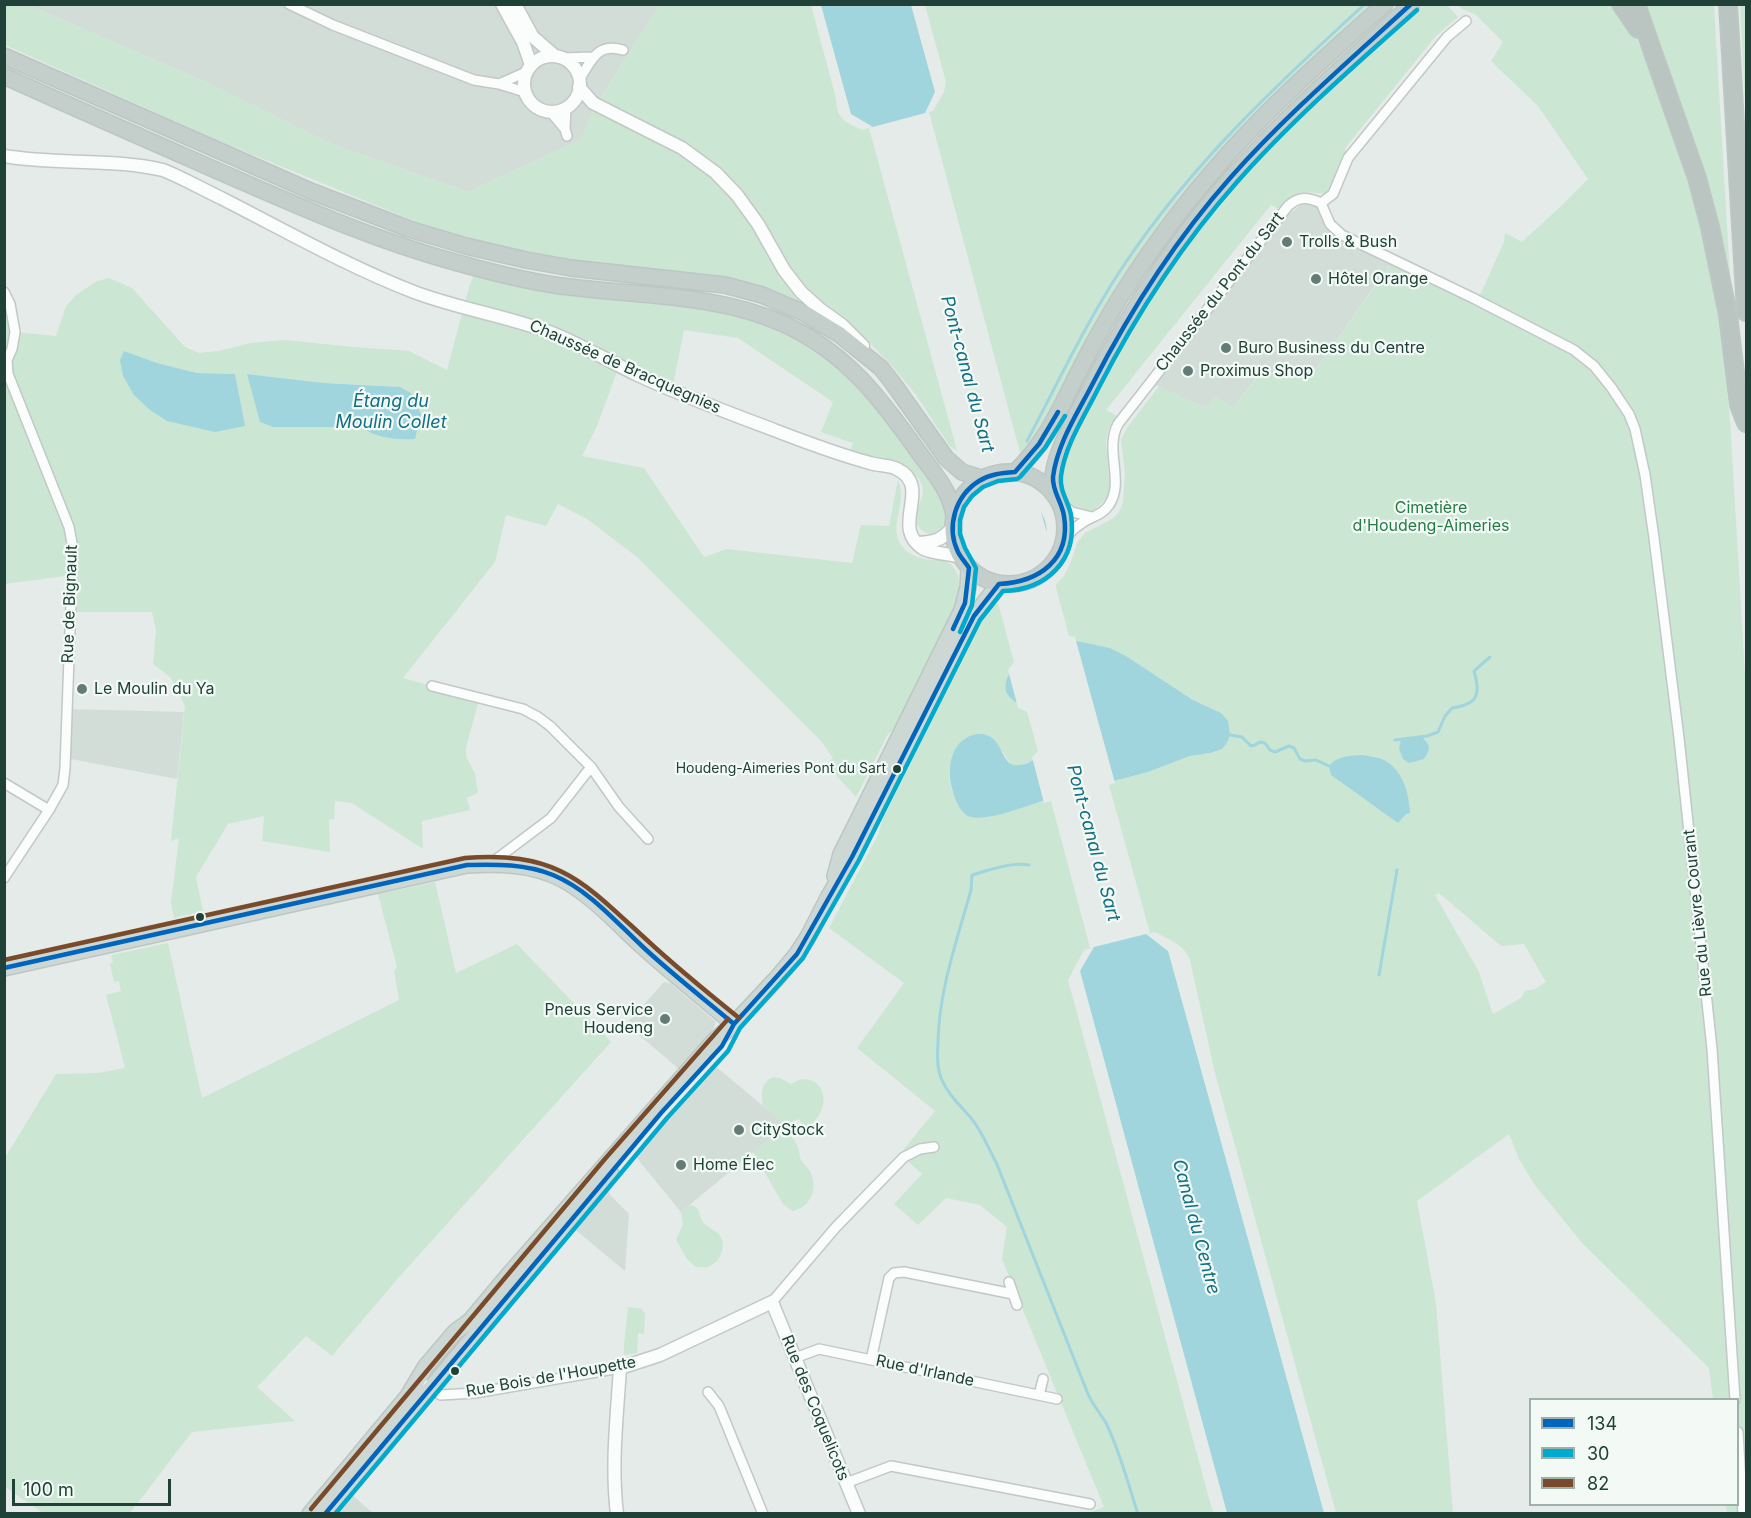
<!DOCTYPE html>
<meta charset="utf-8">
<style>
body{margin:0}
#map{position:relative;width:1751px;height:1518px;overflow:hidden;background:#e5ebe8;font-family:Inter,sans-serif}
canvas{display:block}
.frame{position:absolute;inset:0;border:6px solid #1f4138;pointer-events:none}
.legend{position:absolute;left:1529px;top:1398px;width:210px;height:108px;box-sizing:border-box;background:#f3faf6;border:2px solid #9eb0aa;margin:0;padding:8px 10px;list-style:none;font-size:18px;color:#1f4138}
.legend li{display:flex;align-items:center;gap:12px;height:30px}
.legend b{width:30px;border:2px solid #9eb0aa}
.scale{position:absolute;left:12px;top:1479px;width:159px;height:27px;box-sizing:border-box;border:3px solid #1f4138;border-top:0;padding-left:8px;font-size:18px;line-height:21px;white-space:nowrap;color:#1f4138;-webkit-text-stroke:4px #f3faf6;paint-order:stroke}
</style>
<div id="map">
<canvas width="1751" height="1518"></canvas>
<div class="frame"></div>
<ul class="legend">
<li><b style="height:8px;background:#0065bd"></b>134</li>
<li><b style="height:8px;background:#00a9ce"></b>30</li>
<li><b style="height:8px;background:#7a4b2a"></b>82</li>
</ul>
<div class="scale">100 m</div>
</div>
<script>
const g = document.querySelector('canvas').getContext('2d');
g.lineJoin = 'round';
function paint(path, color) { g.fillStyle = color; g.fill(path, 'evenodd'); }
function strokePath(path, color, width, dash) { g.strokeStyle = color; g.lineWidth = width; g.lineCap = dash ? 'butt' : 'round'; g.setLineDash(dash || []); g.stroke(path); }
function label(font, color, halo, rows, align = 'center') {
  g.font = font + ' Inter,sans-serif'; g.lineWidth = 4.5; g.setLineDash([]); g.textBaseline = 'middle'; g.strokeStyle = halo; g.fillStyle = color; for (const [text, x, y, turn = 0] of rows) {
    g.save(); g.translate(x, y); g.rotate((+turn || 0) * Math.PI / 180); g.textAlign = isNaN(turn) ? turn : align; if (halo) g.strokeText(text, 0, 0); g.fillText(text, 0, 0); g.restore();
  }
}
paint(new Path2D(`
 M28,5H660L594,108L582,139L468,192L329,143L208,83Z
 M1311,204L1317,207L1322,214L1325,226L1340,239L1391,263L1314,372L1306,367L1296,375L1284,378L1276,376L1263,369L1234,407L1206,408L1155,385L1290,213L1301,205Z
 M66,709L184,712L177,779L66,758Z
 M664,982L670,983L716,1022L713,1029L679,1069L626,1024Z
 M714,1065L786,1125L681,1212L636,1157Z
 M605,1186L609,1188V1193L611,1196L629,1214L625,1271L572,1227Z
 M351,1494L367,1508L373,1513L334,1514Z`), '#d2ddd8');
paint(new Path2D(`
 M5,5H28L208,83L329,143L468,192L582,139L594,108L681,152L699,165L736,200L820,314L727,279L567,259L536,254L483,242L424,225L217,140L5,45Z
 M660,5H811L836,98C837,120 844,121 862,130L933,111L944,92L946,82L925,5H1373L1347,28L1211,164L1030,450L1011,465L980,468L949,445L916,395L894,368L867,340L848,324L823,307L788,269L726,179L598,102Z
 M1424,5H1447L1458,17L1436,36L1345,148L1347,155L1331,191C1319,198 1306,187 1294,196C1289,199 1285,205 1281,210L1271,205L1106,410L1117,416L1108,431L1106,443L1110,489L1106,499L1093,511C1042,506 1064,460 1078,430C1110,360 1149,292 1196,231C1261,146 1342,73 1424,5Z
 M1458,5H1614L1631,29L1645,56L1690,188L1708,250L1719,311L1730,420L1746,691V1513H1727L1726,1505L1738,1504V1400L1713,1399L1709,1368L1583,1244L1534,1184L1519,1159L1509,1134L1417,1201L1436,1303L1453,1513H1336L1215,1073L1190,960C1184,944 1169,940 1155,932L1084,950L1068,980L1213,1513H1088L1104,1507L1002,1259L1007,1227L980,1205L946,1198L918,1225L894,1204L922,1174L900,1154L935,1111L857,1048L904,983L829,928L879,833L882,821L989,606L1051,590L1064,576L1072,559L1077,543L1085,533L1112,519L1119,512L1123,502L1125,473L1121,440L1127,428L1159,386L1206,408L1215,396L1234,407L1264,369C1282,380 1290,380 1306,367L1314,372L1393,261L1473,298L1481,293L1504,242L1505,233L1522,242L1558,209L1588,179L1538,106L1491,61L1503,42L1475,14L1462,9ZM1064,639L1110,648L1126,656L1193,700L1221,713L1210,753L1190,756L1148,772L1067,792L1010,812L959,806C955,797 950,788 949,778C948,760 958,741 975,734L1003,752L1007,759L1013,765H1022L1036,759L1044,716ZM1439,893L1501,946L1524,944L1546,982L1535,989L1525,991L1521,998L1493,1014L1479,972L1435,895Z
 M1642,5H1714L1730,277L1722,247Z
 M1740,5H1746V122Z
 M474,275C504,280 533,288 563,292C601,297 638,300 676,305C692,307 709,307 725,311C764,320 804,338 835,364C871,395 897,434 925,472C935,485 956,512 942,528C939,532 934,534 930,534C923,533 916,526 916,518C916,504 929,495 919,479C906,457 873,459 850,452L853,443L821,432L833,402L738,338L684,330L672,390L619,366L597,426L582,456L644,468L704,557L727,549L852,563L861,525L889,526L898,480C907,501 892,520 898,539C903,553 918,559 932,560C938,560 944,559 949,563C956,568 960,578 959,587C958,608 944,629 935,647C921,674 908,702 894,729L888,734L856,797L826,764L833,758L821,741L637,557L587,519L558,504L546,526L506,515L495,562L403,678L479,699L466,748V756L475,774L478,793L467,798L470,810L422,821L423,849L352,803L335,801L334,819L329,820L330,852L262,841L264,816L228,824L196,877L203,911L174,918L171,903L179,838L171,841L185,706L171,678L153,664L156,630L152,612H71L72,575L5,584L4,292L15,332L56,336L66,306L76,295L97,281L109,278L132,288L185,347L199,353L218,351L251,343L285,340L354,347L409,351L447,370L469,287ZM124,351L157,363L197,373L235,374L123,376L122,364ZM248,374L324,383L400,387L411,393L421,414L370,433L360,427H273Z
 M435,882L456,973L517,944L611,1042L400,1276L332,1356L306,1336L257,1387L295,1421L192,1432L130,1513H43L5,1487V1158L56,1074L98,1073L125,1068L106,995L121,991L119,981L114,982L110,964L113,963L111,955L168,943L202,1098L399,1000L394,971L397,967L378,894Z
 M773,1077L780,1078L791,1084C811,1070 831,1089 821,1111C818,1118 811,1125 805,1130L799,1119L786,1125L763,1106C761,1094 761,1082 773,1077Z
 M781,1129C790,1134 797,1141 799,1151C800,1154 799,1157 801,1160C803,1164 808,1167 810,1171C818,1188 812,1207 792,1211L783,1204L753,1152Z
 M691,1205C702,1208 698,1216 704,1223C708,1227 714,1230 719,1234C727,1244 722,1260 710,1266C707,1268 700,1267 696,1267L687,1259L676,1240L683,1224L681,1212L687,1206Z
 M628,1307L642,1309L645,1314L644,1334L638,1333L637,1353L624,1355V1344Z`), '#cce6d4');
paint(new Path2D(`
 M821,5H911L935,92L925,113L1029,499C1046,515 1050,525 1044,548L1067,639L1110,648L1126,656L1193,700L1221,713L1228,721L1230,735L1228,741L1222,749L1210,753L1190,756L1148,772L1106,783L1146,934L1168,951L1324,1513H1227L1080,971L1094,947L1053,797C1036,803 983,824 968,816C958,810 954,796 951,785C948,772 950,755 958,745C963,739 971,734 978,734C1003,733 999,761 1014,765C1019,766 1024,764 1028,763C1035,759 1037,758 1041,751L1030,710C1004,698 997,688 1017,663L975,516L873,127L851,114Z
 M124,351L157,363L197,373L235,374L245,426L215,432L167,421L150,410L134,395L123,376L120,360Z
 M247,374L324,383L400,387L411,393L421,414L415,439C396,440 377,438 360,427H273L260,422Z
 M1422,737C1431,746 1431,749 1424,759L1409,763L1403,759L1399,749L1401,739Z
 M1361,755C1368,756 1377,757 1384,760C1403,770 1409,793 1410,813L1406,814L1398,823L1331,775L1329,766C1336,756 1349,756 1361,755Z`), '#a0d5de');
paint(new Path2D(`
 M929,112L1032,497L1039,505L1049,540L1046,550L1069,636L1075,637L1115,783L1109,785L1150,933L1090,948L1051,801L1044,803L1032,757L1038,751L1027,712L1018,708L1008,670L1014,662L988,566L977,556L969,527L974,513L869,128Z`), '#e5ebe8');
strokePath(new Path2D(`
 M1027,441C1059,381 1088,318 1126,262C1192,164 1278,83 1365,4
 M1230,735L1242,737L1251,746L1255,745L1260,742L1265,743L1270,750L1275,752L1289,746L1294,748L1300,759L1305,761L1316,760L1329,766
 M1395,740L1427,736L1438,732L1445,716L1452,708C1478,704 1481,695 1474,671L1490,657
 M1029,865C1010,862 990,870 972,875L971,890C957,940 939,990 938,1042C937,1054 937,1068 941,1078C948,1095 960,1105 971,1118C982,1131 988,1148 996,1162L1088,1394C1093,1405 1100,1413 1106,1423C1120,1451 1128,1484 1138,1514
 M1379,975L1397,870`), '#a0d5de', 3);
const minor = new Path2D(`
 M289,4L333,25L474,80L499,84L525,92
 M563,58L593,57
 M579,80C591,62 596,42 623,50
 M499,84L526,72
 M550,111L565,129L567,136
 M565,129L566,107
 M1321,203L1330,224L1342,235L1473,298L1574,350L1594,366L1611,387L1629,414L1635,429L1645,475L1654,538L1679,738L1712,1049L1735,1400
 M1321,203L1333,194L1348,158L1447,37L1466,21
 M4,292L10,304L15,332L12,349L7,360L8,374L69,527L73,548L65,768L63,785L49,810L4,878
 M1060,503L1072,512L1092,517
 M1064,538C1070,533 1075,527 1082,523C1090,517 1103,515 1109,505C1125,482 1104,450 1118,424L1288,206C1299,196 1308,197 1321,203
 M432,686L523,709L538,717L550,726L591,767L619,807L648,839
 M4,783L49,810
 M490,864L551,818L591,767
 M1009,1282L1017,1305
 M772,1302L836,1227L904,1157L920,1149L934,1147
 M795,1358L819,1349L1057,1399
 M871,1360L889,1278L894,1273L904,1272L1013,1294
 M427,1385L441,1395L475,1393L620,1368
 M708,1392L719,1406L763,1514
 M1039,1395L1043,1379
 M1738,1432L1743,1514
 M846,1483L891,1466L1090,1504`);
const tertiary = new Path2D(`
 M502,4L523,42L531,65
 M515,4L533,37L555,56
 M524 84a28 28 0 1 1 56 0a28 28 0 1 1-56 0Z
 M579,87L593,103L682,148L716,173L737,195L758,224L784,270L801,292L821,310L842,325L863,346
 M4,156C57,165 111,158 163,170C183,178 202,189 221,198C284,230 349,267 414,292C459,309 507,316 552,333C582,345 610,362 640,376C683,396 729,413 774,430C805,442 837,454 870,463C879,466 890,465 897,469C934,487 888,528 924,549C931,553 951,554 960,557
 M917,543C934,542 941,541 952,528
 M617,1514C611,1465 617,1416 620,1368L660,1355L772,1302L859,1514`);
const primary = new Path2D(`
 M835,876L841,854L860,816L962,610L968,587L969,568
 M4,968L467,865C499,863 533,864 562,879C592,895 618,924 643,947C672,973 703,998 734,1024
 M310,1514L408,1396L426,1366L455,1332L470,1321L506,1278L715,1040L734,1024L777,978L797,954L808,937L829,896L852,857L974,616L999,584
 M325,1514L611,1174`);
const trunk = new Path2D(`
 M4,56L313,192L409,229L466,246L526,260L571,268L725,285L762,295L804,313L840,335L881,368L892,382L946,458L962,472L981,478
 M4,76C81,111 157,144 234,178C307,210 380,242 458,263C494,273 532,283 570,287C641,296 717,294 784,324C847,353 881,399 920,454C934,473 950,491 954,515
 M953 528a56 56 0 1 1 112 0a56 56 0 1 1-112 0Z
 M1015,472C1044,445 1059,411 1076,377C1094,341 1113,307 1135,274C1158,240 1182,207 1209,176C1262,113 1324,58 1385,4
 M1055,495C1054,491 1053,486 1053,482C1052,456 1074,421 1086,397C1130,308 1186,223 1256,151C1305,99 1359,52 1412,4`);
const motorway = new Path2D(`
 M1621,4L1638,29
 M1636,4L1697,178L1710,227L1728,315L1739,405L1746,423
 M1728,4L1746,312`);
strokePath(minor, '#c2c8c5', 12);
strokePath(tertiary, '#c2c8c5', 15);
strokePath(primary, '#bcc7c4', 18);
strokePath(trunk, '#bcc7c4', 18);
strokePath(motorway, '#bcc7c4', 20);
strokePath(minor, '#fbfcfc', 9);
strokePath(tertiary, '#fbfcfc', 12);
strokePath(primary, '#cdd7d4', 15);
strokePath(trunk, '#c4ceca', 15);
strokePath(motorway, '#bac4c1', 16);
strokePath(new Path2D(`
 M953,629L965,603L969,568C966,563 961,558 958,552C946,527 955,496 979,481C990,474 1002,473 1015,472L1039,444L1058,412
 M4,968L467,865C496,864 526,864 553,875C589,890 615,921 643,947C672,974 703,998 734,1024
 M325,1514L661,1113L722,1046L734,1024L797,954L852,857L974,616L999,584C1039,582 1071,560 1064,516C1062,502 1052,491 1053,477C1057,444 1077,414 1092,385C1130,311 1175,240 1231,177C1286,115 1350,60 1411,4`), '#0065bd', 4.5);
strokePath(new Path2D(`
 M960,632L972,605L976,568L965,548L960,534V520L964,507L972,496L983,487L998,481L1017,479L1020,477L1045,448L1065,416
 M335,1514L667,1118L728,1051L740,1028L803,958L859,860L980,620L1003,591C1046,590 1078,561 1071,515C1069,502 1059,491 1061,476C1065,445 1084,417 1098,389C1136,315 1181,245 1237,182C1292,120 1355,65 1417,10`), '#00a9ce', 4.5);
strokePath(new Path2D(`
 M4,960L465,858C560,851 584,883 648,941C677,968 708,993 739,1018
 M311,1509L604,1160L728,1019`), '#7a4b2a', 4.5);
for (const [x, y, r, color] of [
 [1287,242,6,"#647c76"],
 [1316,279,6,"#647c76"],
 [1226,348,6,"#647c76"],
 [1188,371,6,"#647c76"],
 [82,689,6,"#647c76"],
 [897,769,5,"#1f4138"],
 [200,917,5,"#1f4138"],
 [665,1019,6,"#647c76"],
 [739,1130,6,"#647c76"],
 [681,1165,6,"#647c76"],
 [455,1371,5,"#1f4138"]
]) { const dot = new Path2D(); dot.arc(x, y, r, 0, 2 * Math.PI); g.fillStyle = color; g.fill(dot); strokePath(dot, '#f3faf6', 2); }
label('14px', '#1f4138', '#f3faf6', [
 ["Houdeng-Aimeries Pont du Sart",886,769]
], 'right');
label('16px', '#1f4138', '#f3faf6', [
 ["Trolls & Bush",1299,242],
 ["Hôtel Orange",1328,279],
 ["Buro Business du Centre",1238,348],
 ["Proximus Shop",1200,371],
 ["Le Moulin du Ya",94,689],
 ["Pneus Service",653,1010,"right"],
 ["Houdeng",653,1028,"right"],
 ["CityStock",751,1130],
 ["Home Élec",693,1165]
], 'left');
label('16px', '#1f4138', '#f3faf6', [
 ["Chaussée du Pont du Sart",1220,292,-52],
 ["Chaussée de Bracquegnies",625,367,24],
 ["Rue de Bignault",70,604,-88],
 ["Rue du Lièvre Courant",1698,913,-96],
 ["Rue d'Irlande",925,1371,12],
 ["Rue Bois de l'Houpette",551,1377,-10],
 ["Rue des Coquelicots",815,1408,68]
]);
label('16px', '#257c47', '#f3faf6', [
 ["Cimetière",1431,508],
 ["d'Houdeng-Aimeries",1431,526]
]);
label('italic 18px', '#137084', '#f3faf6', [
 ["Pont-canal du Sart",967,374,75],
 ["Étang du",391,402],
 ["Moulin Collet",391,423],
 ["Pont-canal du Sart",1093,843,75],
 ["Canal du Centre",1196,1227,75]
]);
</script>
